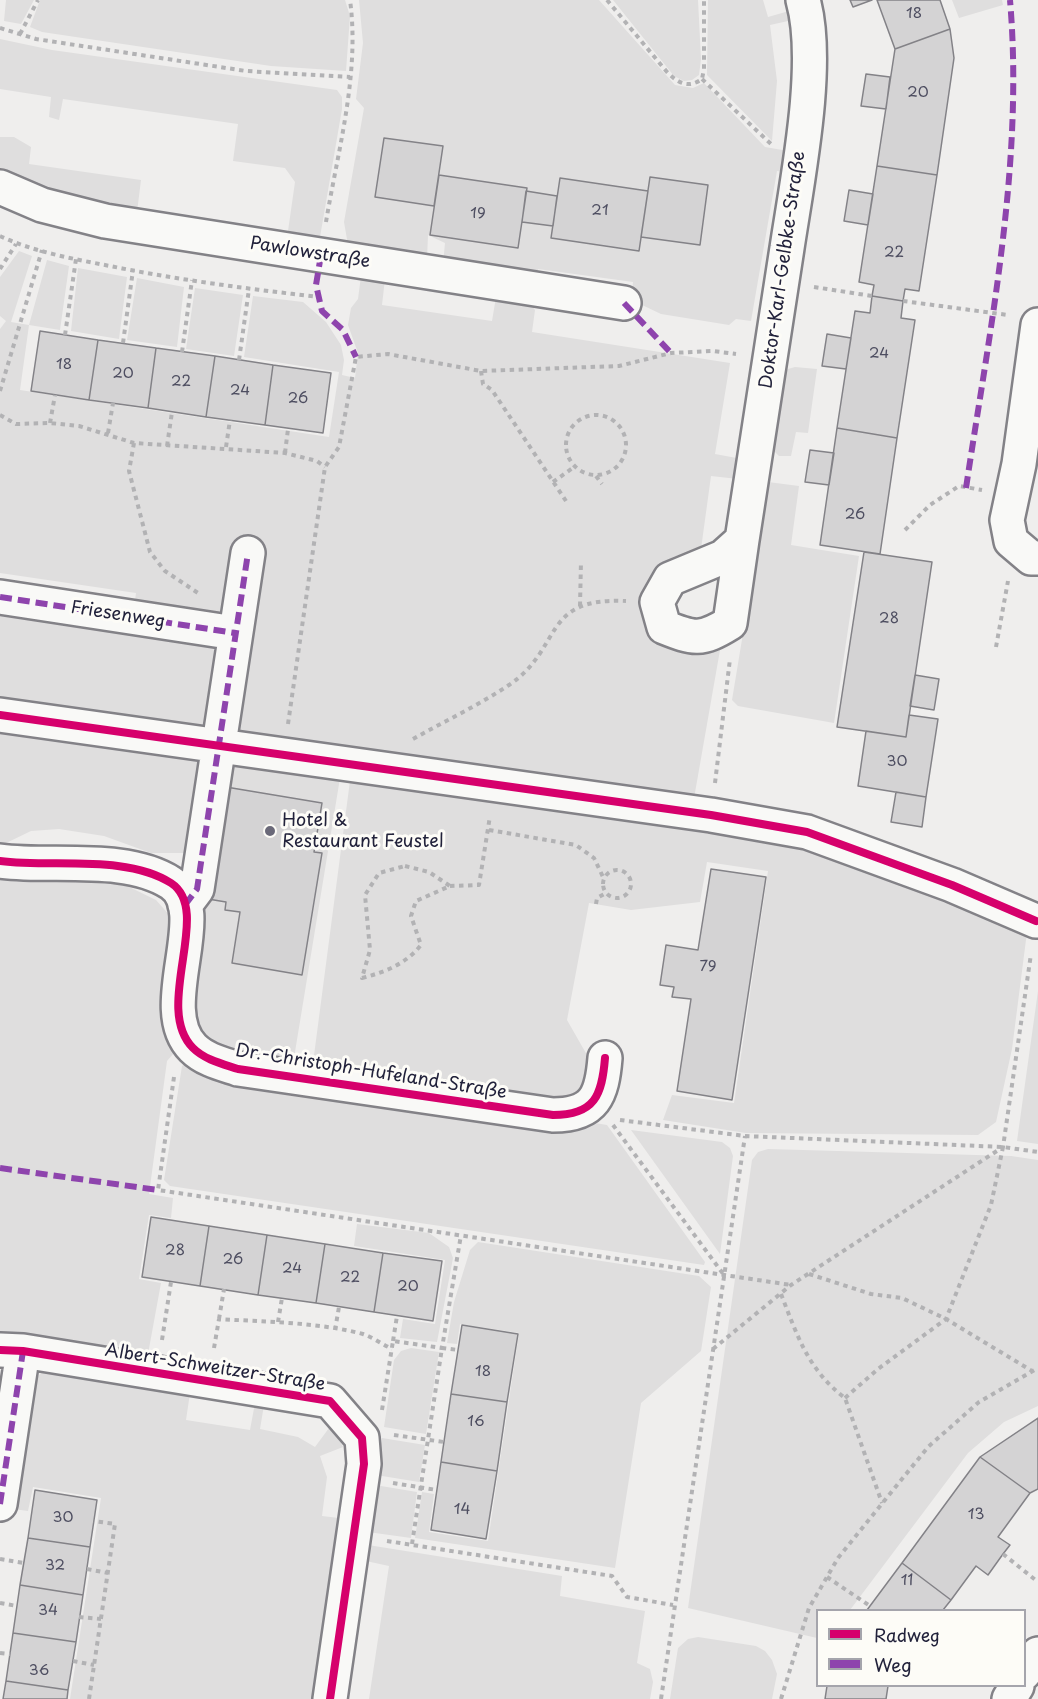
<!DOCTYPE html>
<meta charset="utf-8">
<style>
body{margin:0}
#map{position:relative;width:1038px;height:1699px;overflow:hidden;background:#efeeed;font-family:"Playpen Sans",sans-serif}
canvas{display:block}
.legend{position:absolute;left:816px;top:1609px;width:210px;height:78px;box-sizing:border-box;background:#fdfcf7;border:2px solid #a5a5ac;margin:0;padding:8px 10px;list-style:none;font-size:18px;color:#22223b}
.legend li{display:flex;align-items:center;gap:12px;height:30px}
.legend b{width:30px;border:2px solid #a5a5ac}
</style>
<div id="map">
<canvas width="1038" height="1699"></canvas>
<ul class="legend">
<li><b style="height:8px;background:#d6006c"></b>Radweg</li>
<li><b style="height:8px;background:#8e44ad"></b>Weg</li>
</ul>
</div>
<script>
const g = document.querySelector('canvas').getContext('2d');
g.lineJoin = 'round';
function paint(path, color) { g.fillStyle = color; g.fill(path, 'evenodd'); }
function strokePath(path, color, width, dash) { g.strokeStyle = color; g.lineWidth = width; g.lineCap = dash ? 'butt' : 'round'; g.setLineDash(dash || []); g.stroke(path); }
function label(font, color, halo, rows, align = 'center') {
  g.font = font + ' "Playpen Sans",sans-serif'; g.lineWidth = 6; g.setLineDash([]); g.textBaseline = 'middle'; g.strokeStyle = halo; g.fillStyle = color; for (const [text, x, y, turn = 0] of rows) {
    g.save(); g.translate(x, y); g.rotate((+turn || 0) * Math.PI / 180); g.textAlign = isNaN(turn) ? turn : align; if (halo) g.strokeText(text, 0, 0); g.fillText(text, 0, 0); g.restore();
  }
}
paint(new Path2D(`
 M6,0H34L21,24L4,21Z
 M40,0H345L350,16L346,71L271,66L42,32L30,27Z
 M359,0H599L675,85L693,88L704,83L765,147L794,152L791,173L777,171L751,321L736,319L729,325L661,314L640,304L632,291L633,282L538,269L536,278L443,264L445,243L428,235L427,259L348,245L344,222L364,108L356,99L363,43Z
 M613,0H698L701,59L699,75L692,80L684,81L674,76Z
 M708,0H763L768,17L796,9L797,19L770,25L777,81L772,141L707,75Z
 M952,0H1002L1003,5L959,18Z
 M0,39L52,50L337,90L342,97V109L320,237L288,231L295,182L285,168L233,161L238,124L63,99L59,120L49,117L51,97L0,89Z
 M0,137H14L31,147L29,164L141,180L137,212L89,204L0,174Z
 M19,251L32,256L11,322L29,325L47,260L69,266L60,330L29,325L20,390L329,437L339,372L244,357L253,296L303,302L326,322L341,345L344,360L342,375L355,378L358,353L348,325L351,308L358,299L361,276L385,279L382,305L492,321L496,297L529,302L535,310L532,332L730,363L715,454L742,459L738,479L711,476L701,549L673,557L662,567L685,651L703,654L720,650L693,804L838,854L1027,932L1012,1049L996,1122L978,1135L746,1133L663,1120L672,1095L734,1103L768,871L707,862L700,902L631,910L589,903L567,1020L587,1055L590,1079L571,1104L313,1063L353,758L230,737L246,629L134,609L136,593L0,573V329L6,321L0,316V277Z
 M78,268L127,277L119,339L71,331Z
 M137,278L184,287L177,347L127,340Z
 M195,288L243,295L234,356L186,349Z
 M795,367L817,369L808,433L796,432L791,456H779L772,449L782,375L788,369Z
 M768,482L799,486L791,545L859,556L834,723L738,706L732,700Z
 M0,604L218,641L211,737L4,707L6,698L0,697Z
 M0,723L203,751L187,853H151L104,836L59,829L31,831L0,846Z
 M227,755L341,772L293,1064L211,1051L188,1019Z
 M49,874L121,883L156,900L172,918L180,1046L167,1061L149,1194L173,1198L171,1218L149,1215L139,1279L161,1283L148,1354L0,1331V876Z
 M1038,991V1144L1017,1141Z
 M194,1056L607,1125L705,1262L704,1265L170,1186L164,1180L182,1066Z
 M631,1130L722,1142L730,1148L733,1156L720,1254Z
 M768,1149L1011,1156L1038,1160V1406L1004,1422L968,1453L850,1610H818L817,1638L688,1608L752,1160L758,1152Z
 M357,1224L429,1233L449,1247L453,1258L437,1342L400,1338L403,1319L435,1324L445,1260L354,1246Z
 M478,1242L699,1276L711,1287L701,1351L641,1403L615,1568L415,1538L422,1492L434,1494L429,1532L488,1541L519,1333L460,1324L457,1344L447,1343L454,1302L470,1250Z
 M411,1348L439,1352L426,1434L384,1427L394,1360L401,1351Z
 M45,1370L190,1393L186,1420L250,1430L255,1403L264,1405L260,1429L298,1437L315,1447L329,1428L337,1434L343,1447L320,1456L327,1477L322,1516L347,1519L320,1699H70L101,1498L33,1487L28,1511L6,1508L24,1388Z
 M382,1438L425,1445L419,1482L376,1475Z
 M375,1485L417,1492L411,1538L368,1532Z
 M368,1545L562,1576L560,1596L645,1611L637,1663L650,1669L653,1682L650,1699H369L389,1566L366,1561Z
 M698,1637L756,1646L765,1651L772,1660L777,1674L772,1699H670L678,1648L688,1639Z`), '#dfdede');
const building = new Path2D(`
 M850,0H872L853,7Z
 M877,0H940L950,29L895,49Z
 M950,29L954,58L937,175L877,166L895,49Z
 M866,74L890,77L886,109L861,106Z
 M384,138L443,146L434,206L375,197Z
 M877,166L937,175L919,291L905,289L903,301L872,296L874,285L859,282Z
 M439,175L527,188L518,248L430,235Z
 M650,177L708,185L700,245L641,237Z
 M560,178L648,191L639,251L551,238Z
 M849,190L873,194L868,225L844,221Z
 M526,191L557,196L553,226L522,222Z
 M872,296L903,301L901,318L915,320L897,438L837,428L855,311L870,313Z
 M40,331L98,340L89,400L31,391Z
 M827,334L851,338L846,369L822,366Z
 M98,340L156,348L148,408L89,400Z
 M156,348L215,356L206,417L148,408Z
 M215,356L273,365L265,425L206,417Z
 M273,365L331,373L323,433L265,425Z
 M837,428L897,438L880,554L820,545Z
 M810,450L834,453L829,485L805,482Z
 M864,552L932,562L906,737L837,727Z
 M915,675L939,679L934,710L910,706Z
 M909,715L938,719L926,797L858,786L866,731L906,737Z
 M226,787L322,803L314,852L322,853L302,975L232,963L240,912L225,910L226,902L208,899Z
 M896,792L926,797L922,827L891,822Z
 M711,869L766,877L732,1100L677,1091L691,999L672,997L674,987L660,985L666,945L698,950Z
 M151,1217L209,1226L200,1286L142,1277Z
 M209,1226L267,1235L258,1295L200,1286Z
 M267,1235L325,1244L316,1303L258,1295Z
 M325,1244L383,1253L374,1312L316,1303Z
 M383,1253L442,1261L433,1321L374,1312Z
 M462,1325L518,1334L507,1402L451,1394Z
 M451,1394L507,1402L497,1471L441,1462Z
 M1038,1418V1489L1030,1493L980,1457Z
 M980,1457L1030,1493L998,1537L1010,1545L1003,1554L988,1575L976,1566L951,1600L902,1563Z
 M441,1462L497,1471L486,1539L431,1530Z
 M35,1490L97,1500L90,1547L28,1538Z
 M28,1538L90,1547L83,1595L20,1585Z
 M902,1563L951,1600L943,1610H867Z
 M20,1585L83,1595L76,1642L13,1633Z
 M13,1633L76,1642L68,1690L6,1681Z
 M6,1681L68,1690L67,1699H3Z
 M827,1686H888L886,1699H825Z`);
paint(building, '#d4d3d4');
strokePath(building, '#838287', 1.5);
const street = new Path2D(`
 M0,187L42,205L105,221L624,303
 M1038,325L1019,464L1007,520L1011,541L1031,558H1038
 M742,540C757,442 772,345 787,248C797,181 821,63 803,0
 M742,540L730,623C701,641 694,639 664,627L657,602L670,579L723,557Z
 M0,597L235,633
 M0,715L711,815L807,832L952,885L1036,921
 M0,861C52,868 126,854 171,883C214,911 152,1007 193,1048C205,1060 223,1064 238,1069L553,1115C595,1115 602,1095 605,1058
 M185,905L197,889L248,553
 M0,1350L23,1351L330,1401L362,1438L364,1464L330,1699
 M0,1504L23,1351
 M1024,1673L1038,1654
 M1009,1699L1017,1686`);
strokePath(street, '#838287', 38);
strokePath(new Path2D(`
 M607,0L667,72C678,83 688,89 702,79L704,69V0
 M0,28L36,39L246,71L350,77
 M20,34L38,0
 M702,79L771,144
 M326,222C338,150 360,73 350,0
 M0,236C34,252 74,259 110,266C179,280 249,289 319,297
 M0,269L16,244
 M814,287L872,296
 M903,301L1008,315
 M65,335L76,259
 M123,343L133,270
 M182,352L192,280
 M239,360L249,289
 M481,371L483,384L492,390L566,501
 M0,391L42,250
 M566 445a30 30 0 1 1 60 0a30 30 0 1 1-60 0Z
 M0,415L16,424L50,423L79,426L134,443L285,453L317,461L325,467
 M50,423L55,395
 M108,433L113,403
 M134,443L129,471L150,552L165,571L198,593
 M167,446L172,412
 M226,447L230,420
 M285,453L288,429
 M596,476L602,484
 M553,482L574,467
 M905,530L930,505L959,486L982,490
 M580,606L581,561
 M996,647L1008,581
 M288,724L325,467L339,447L356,357L388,354L481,371L619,366L671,353L713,351L736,354
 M413,739C445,721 479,705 509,685C564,648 540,597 626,601
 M715,783L730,659
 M489,830L576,845L594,858L604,879
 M405,866L429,872L450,886L416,901L411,916L421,945C406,964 385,972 362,978L370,950L365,895L379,873Z
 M603 884a14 14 0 1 1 28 0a14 14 0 1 1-28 0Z
 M450,886L479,885L490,816
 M596,904L597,898L606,893
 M174,1077L158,1190L791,1285
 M620,1120L745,1136L1003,1147L1038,1152
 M613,1125L724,1275
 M809,1274L871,1294L902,1298L946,1319L1032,1371
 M781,1294C797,1335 808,1370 845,1398L882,1503
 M219,1319L224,1289
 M278,1322L282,1298
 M335,1330L339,1307
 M162,1340L171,1282
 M393,1341L397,1316
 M214,1348L219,1319C266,1322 317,1322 363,1334C372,1337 382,1344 392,1349
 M713,1349L791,1285L1003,1147L1031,954
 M845,1398L878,1369L946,1319L991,1205L1003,1147
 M382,1410L393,1341L442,1348L461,1235
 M394,1435L444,1442
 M393,1483L437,1490
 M387,1541L612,1576L627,1597L673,1605
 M412,1544L442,1348L458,1350
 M1003,1554L1038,1582
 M0,1559L24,1563
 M87,1569L108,1573
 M827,1577L870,1606
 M0,1603L17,1606
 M79,1617L101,1619
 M0,1653L10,1654
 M73,1661L94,1665
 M89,1699L115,1524L94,1521
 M661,1699L745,1136
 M781,1699L809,1608L838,1558L928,1447L979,1402L1038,1368`), '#b2b2b4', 4, [4.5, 4.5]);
strokePath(street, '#f9f9f7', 33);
strokePath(new Path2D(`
 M321,255L316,285L322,311L343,330L356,357
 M624,303L671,353
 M966,488C990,327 1024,163 1010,0
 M0,597L235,633
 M185,905L197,889L248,553
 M0,1168L158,1190
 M0,1504L23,1351`), '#8e44ad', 6, [12, 6]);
strokePath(new Path2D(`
 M0,715L711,815L807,832L952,885L1036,921
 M0,861C52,868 126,854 171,883C214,911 152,1007 193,1048C205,1060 223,1064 238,1069L553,1115C595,1115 602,1095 605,1058
 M0,1350L23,1351L330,1401L362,1438L364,1464L330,1699`), '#d6006c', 8);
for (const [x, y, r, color] of [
 [270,831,6,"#6a6979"]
]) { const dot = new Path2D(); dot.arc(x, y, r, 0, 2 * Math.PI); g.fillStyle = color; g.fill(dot); strokePath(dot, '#fdfcf7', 2); }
label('15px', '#4e4e61', null, [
 ["18",914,14],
 ["20",918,93],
 ["21",600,211],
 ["19",478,214],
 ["22",894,253],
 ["24",879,354],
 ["18",64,365],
 ["20",123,374],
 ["22",181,382],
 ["24",240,391],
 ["26",298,399],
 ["26",855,515],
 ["28",889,619],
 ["30",897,762],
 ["79",708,967],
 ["28",175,1251],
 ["26",233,1260],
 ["24",292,1269],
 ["22",350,1278],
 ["20",408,1287],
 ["18",483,1372],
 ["16",476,1422],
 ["14",462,1510],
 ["13",976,1515],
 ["30",63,1518],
 ["32",55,1566],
 ["11",907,1581],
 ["34",48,1611],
 ["36",39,1671]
]);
label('18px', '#22223b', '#fdfcf7', [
 ["Pawlowstraße",310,253,9],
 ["Doktor-Karl-Gelbke-Straße",783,270,-82],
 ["Friesenweg",118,615,9],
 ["Dr.-Christoph-Hufeland-Straße",371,1072,9],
 ["Albert-Schweitzer-Straße",215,1368,9]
]);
label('18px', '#22223b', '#fdfcf7', [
 ["Hotel &",282,821],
 ["Restaurant Feustel",282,842]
], 'left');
</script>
